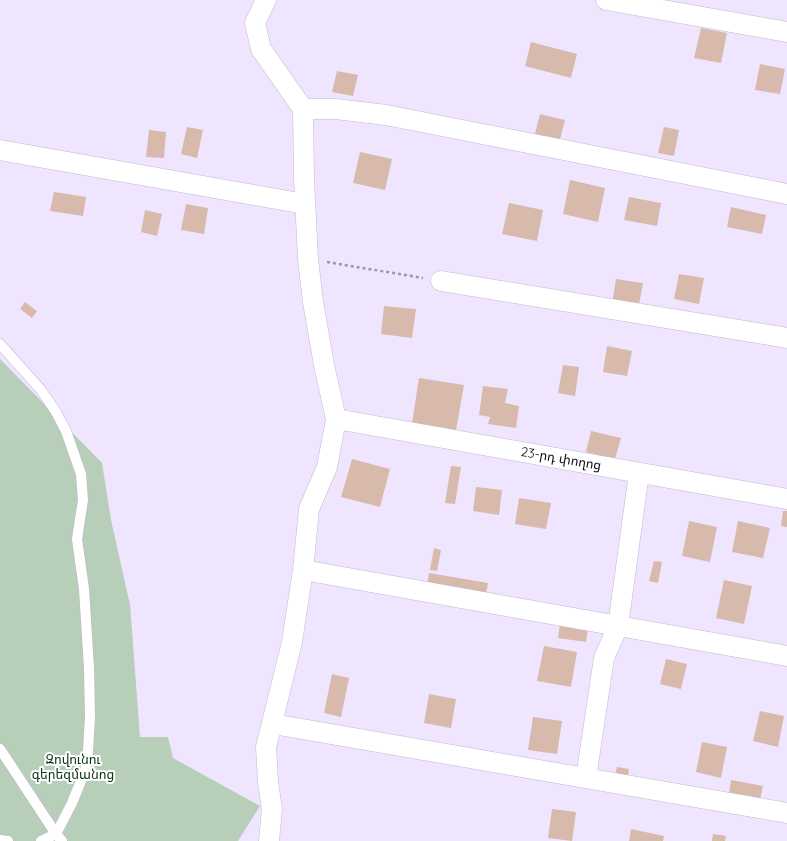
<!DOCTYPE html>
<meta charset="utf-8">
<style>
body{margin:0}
canvas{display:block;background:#f0e5fe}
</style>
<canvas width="787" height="841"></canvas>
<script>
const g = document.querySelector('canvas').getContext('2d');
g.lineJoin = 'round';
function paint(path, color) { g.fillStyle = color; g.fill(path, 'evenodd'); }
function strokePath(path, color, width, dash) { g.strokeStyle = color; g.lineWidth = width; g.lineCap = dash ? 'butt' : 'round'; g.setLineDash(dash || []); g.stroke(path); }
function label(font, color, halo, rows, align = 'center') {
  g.font = font + ' Quicksand,"Noto Sans Armenian",sans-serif'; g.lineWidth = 4; g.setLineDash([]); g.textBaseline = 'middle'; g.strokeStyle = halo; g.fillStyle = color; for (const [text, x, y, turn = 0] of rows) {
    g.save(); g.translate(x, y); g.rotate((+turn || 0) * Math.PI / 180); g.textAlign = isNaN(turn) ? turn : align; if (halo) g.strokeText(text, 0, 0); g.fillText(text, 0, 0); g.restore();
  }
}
paint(new Path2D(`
 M0,359L102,463L111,520L130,605L140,737H168L173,758L260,806L238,841H0Z`), '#b7ceb9');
paint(new Path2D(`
 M701,28L727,33L721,63L694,58Z
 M531,42L577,54L571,78L525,66Z
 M760,64L785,69L780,94L755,90Z
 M337,71L358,75L353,96L332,92Z
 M540,114L565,120L558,147L533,142Z
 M187,127L203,130L197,158L181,154Z
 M664,127L679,130L674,156L658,153Z
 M149,130L166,132L164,158L146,157Z
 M360,152L392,159L385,190L353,183Z
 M570,180L605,188L598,222L563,214Z
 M54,192L86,197L83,216L50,211Z
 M629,197L661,203L657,226L624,220Z
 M509,203L543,210L537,241L502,234Z
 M186,204L208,208L204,234L181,230Z
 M731,207L766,215L762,234L727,227Z
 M145,210L162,214L157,236L141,232Z
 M679,274L704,278L699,304L674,299Z
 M616,279L643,283L637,315L611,310Z
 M25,302L37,311L32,318L20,309Z
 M384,306L416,309L412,338L381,334Z
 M607,346L632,351L627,376L603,372Z
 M563,365L579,367L575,396L558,393Z
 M419,378L464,385L456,430L412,423Z
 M483,386L508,389L505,403L519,406L516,428L488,424L490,417L479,415Z
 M591,431L621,438L615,459L586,452Z
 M352,459L390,469L380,507L341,497Z
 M451,466L461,467L455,504L445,503Z
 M476,487L502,490L499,515L473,511Z
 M519,498L551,503L546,529L515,524Z
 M783,511H787V527L781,526Z
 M689,521L717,527L710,562L682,556Z
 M738,521L770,528L763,558L732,552Z
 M434,548L441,550L437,571L430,570Z
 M654,561L662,562L658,583L649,581Z
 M429,573L488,583L485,600L426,591Z
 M724,580L752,586L744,624L716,618Z
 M560,623L588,628L586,642L558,638Z
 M544,646L577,652L571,687L537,681Z
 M666,659L687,664L681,689L660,684Z
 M332,674L349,678L341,717L324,713Z
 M429,694L456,699L451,728L424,723Z
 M760,711L784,716L778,747L753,741Z
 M533,717L562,721L557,754L528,750Z
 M702,742L727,747L721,778L696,772Z
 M617,767L629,769L627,782L614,779Z
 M731,780L763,786L760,800L729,794Z
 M552,809L576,812L572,841L548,838Z
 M631,829L664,836L663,841H629Z
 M713,834L726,836L725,841H712Z`), '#d8baac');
const lane = new Path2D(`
 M0,344L41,390L56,412L66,431L81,474L83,500L77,539L84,589L89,668L90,717L88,751L85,771L72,803L56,834L41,841
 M0,749L56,834L62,841
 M0,840L8,841`);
const street = new Path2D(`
 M266,0L255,23L261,49L303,109H336L386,115L787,194
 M606,0L787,32
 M0,150L305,204
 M441,281L787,338
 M336,419L787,499
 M303,570L787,656
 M273,724L787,813
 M586,778L604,658L618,626L639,473
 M269,841L272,809L268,782L266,747L292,642L303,570L309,509L327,467L336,419L324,365L313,302L308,259L304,179L303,109`);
strokePath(lane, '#c3b6d4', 11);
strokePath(street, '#c3b6d4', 21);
strokePath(new Path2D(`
 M327,262L423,278`), '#9e95a8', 2.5, [3, 3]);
strokePath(lane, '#fff', 10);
strokePath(street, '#fff', 20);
label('13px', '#100b15', '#fff', [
 ["23-րդ փողոց",561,459,10]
]);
label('13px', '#0b3416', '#fff', [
 ["Զովունու",73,760],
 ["գերեզմանոց",73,775]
]);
</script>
